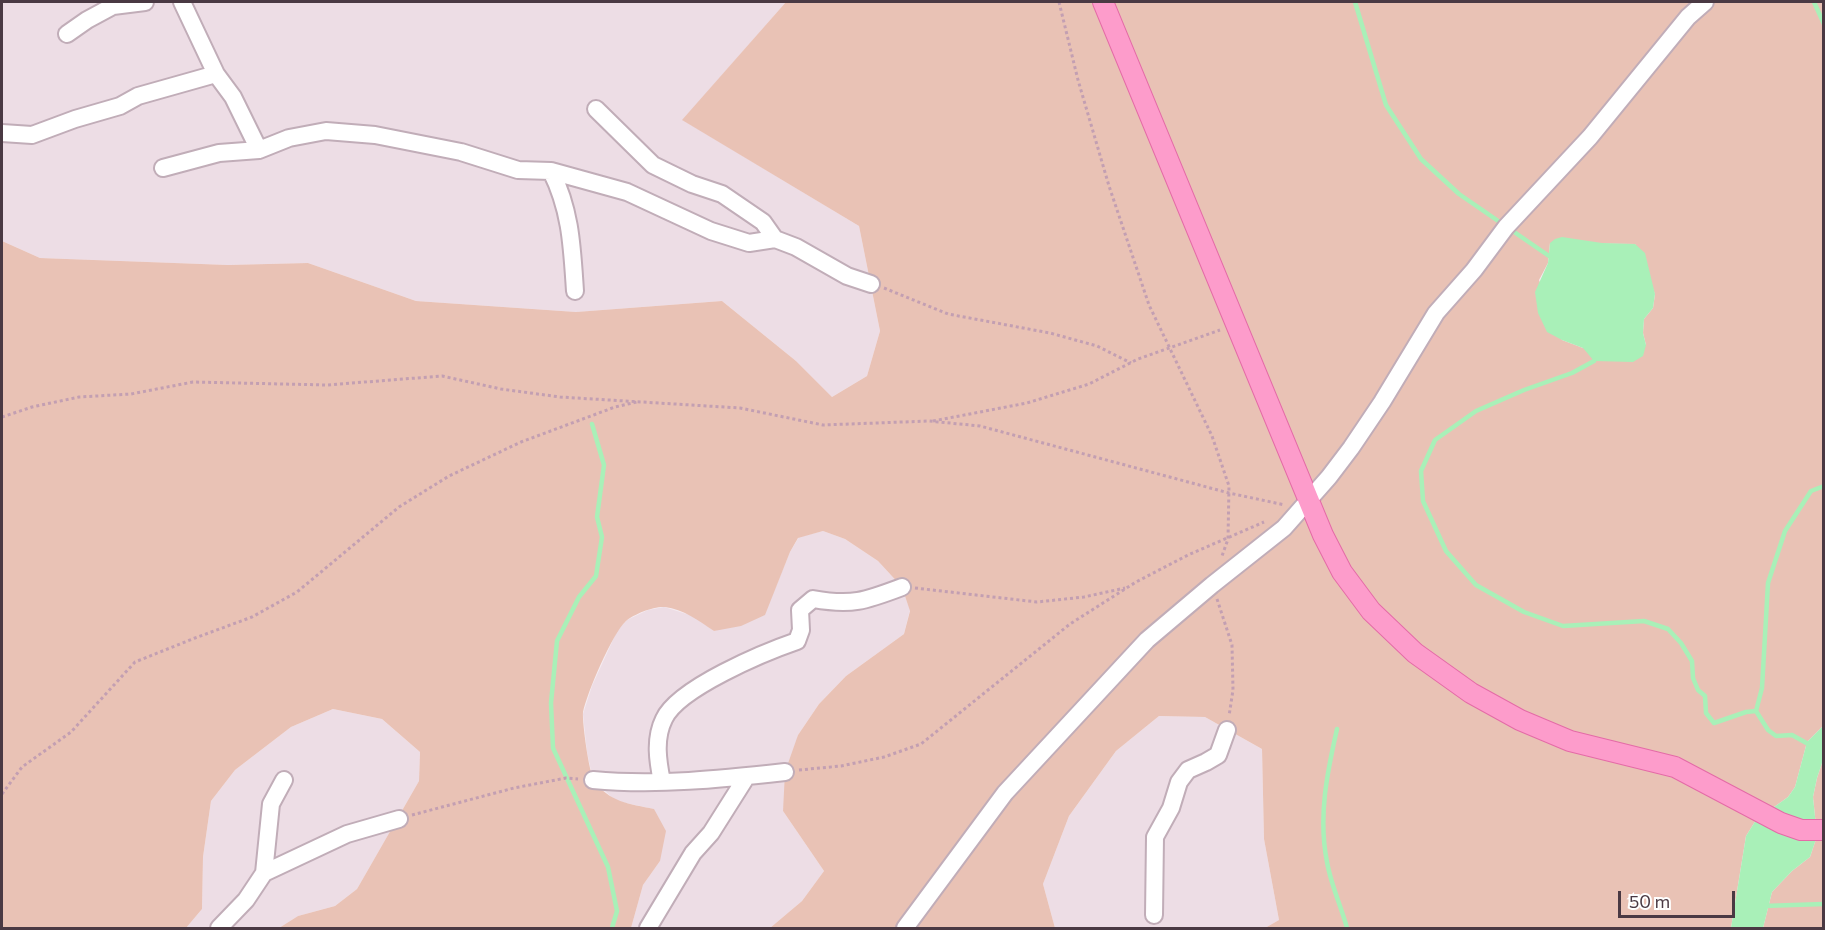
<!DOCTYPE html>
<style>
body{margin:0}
#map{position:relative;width:1825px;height:930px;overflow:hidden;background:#f5ebf0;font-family:Commissioner,sans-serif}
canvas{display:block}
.frame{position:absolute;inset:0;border:3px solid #4a3943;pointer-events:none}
.scale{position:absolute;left:1618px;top:891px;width:117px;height:27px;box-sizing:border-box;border:3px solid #4a3943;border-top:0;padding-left:8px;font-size:18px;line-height:21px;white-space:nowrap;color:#4a3943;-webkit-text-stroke:4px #fff;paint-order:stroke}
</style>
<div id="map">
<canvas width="1825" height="930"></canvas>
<div class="frame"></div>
<div class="scale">50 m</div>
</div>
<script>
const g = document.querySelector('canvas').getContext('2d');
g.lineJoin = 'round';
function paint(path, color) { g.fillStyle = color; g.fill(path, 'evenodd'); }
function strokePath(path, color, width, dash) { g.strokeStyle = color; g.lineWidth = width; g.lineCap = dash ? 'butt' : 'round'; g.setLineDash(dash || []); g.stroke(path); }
paint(new Path2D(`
 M2,2H786L683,120L859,226L880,331L867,376L832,397L796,361L722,301L576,312L416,301L308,263L228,265L40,258L2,241Z
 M823,531L845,539L878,561L902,587L910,610L904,634L846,676L819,704L798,735L783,811L824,871L802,901L770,928H631L643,885L660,861L654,809L616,801L593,780L587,752L583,714L592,686L617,631L627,620L648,610L664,607L693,616L714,631L764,615L790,552L799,537Z
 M333,709L382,719L420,752L419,781L357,889L335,906L298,916L279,928H186L202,909L203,857L211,801L235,770L291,727Z
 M1159,716L1205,717L1262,749L1264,839L1279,920L1265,928H1055L1043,884L1069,816L1116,751Z`), '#eddde5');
paint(new Path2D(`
 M786,2H1823V726L1807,742L1795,787L1788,797L1756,820L1746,836L1731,928H1265L1279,920L1264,839L1262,749L1205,717L1159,716L1116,751L1069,816L1043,884L1055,928H770L802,901L824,871L783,811L785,772L798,735L819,704L846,676L904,634L910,611L902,587L878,561L845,539L823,531L798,538L790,552L765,615L741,626L714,631C699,621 683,609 665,607C654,606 634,614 626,621C612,634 587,693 583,712C582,722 589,773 594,780C608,802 630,804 654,809L666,831L660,861L643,885L631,928H279L298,916L335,906L357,889L419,781L420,752L382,719L333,709L291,727L235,770L211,801L203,857L202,909L186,928H2V241L40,258L228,265L308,263L416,301L576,312L722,301L796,361L832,397L867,376L880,331L859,226L682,120ZM1550,243L1635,244L1655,294L1653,308L1644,319L1643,333L1646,345L1583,348L1562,340L1539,280L1548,263Z
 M1823,760V928H1763L1772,892L1792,871L1810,857L1817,836L1813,797L1817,778Z`), '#e9c2b5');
paint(new Path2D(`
 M1562,237L1602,243L1635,244L1645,253L1655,294L1653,308L1644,319L1643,333L1646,345L1643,356L1633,362L1594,361L1583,348L1562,340L1547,332L1538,313L1535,292L1548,263L1550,243L1555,239Z
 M1823,726V760L1817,778L1813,797L1817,836L1810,857L1792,871L1772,892L1763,928H1731L1746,836L1756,820L1788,797L1795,787L1807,742Z`), '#a9f0b8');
strokePath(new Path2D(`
 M1355,2L1386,105L1421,159L1459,194L1549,256
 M1814,2L1824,24
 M1594,361L1572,373L1524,390L1476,411L1435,440L1421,471L1423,501L1446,551L1476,585L1524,612L1563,626L1644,621L1668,629L1681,643L1692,661L1693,678L1698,690L1705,696L1706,713L1714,723L1746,712L1756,711L1768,730L1776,736L1792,735L1810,745
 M592,424L604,465L597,517L602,537L596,576L579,597L557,641L551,703L553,748L608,867L617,911L612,928
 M1756,711L1762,688L1768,583L1785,531L1811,491L1824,486
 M1337,729C1327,773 1318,817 1327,862C1331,885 1341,906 1347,928
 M1763,906L1824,904`), '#a9f0b8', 4.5);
const minor = new Path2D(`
 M182,2L216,74L233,97L259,150
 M67,34L87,20L113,6L145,2
 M596,109L653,165L692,184L722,194L763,222L775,239L796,247L847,276L871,284
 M2,133L32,135L75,119L120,106L138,96L216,74
 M163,168L219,153L259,150L289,138L326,131L375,135L461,152L518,170L551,171L627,192L711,231L749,243L775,239
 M551,171C571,211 572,247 575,291
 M593,780C657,786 721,779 785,772
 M662,782C658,762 654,739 664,719C678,688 765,652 797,641L801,630L800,610L813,599C852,606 865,601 902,587
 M264,873L271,804L284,780
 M1154,915L1155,837L1171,808L1179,782L1188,770L1206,762L1218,755L1227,730
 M219,928L246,900L264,873L347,834L399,819
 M648,928L693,853L711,833L747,776
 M905,928L1005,793L1147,640L1212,585L1284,528L1329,477L1351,448L1382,402L1436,313L1474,270L1506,227L1590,137L1688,17L1705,2`);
const major = new Path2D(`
 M1103,2L1323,535L1342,572L1371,611L1415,653L1471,693L1520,720L1570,741L1675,767L1781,823L1801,830H1824`);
strokePath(minor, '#c1adb8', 20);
strokePath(major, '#e46ba7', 22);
strokePath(new Path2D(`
 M1059,2L1078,80L1109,186L1149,305L1212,436L1229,486L1228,539L1222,556
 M884,288L948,314L1050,333L1097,346L1131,363
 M2,417L32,407L79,397L131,394L193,382L327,385L442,376L501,389L560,397L740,408L823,425L929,421L980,426L1229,493L1285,505
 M933,421L1027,403L1089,384L1138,359L1220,330
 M915,588L1037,602L1084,597L1125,588
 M1217,599L1232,645L1233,690L1229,716
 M799,770L841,766L884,757L921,744L1070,624L1136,582L1188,555L1264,522
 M2,794L22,767L71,732L135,662L195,638L252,617L297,592L399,507L449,476L521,442L615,407L637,402
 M412,815L514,788L566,778L578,779`), '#c39fb2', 3, [3, 3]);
strokePath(minor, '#fff', 16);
strokePath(major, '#fd9ccb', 20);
</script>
